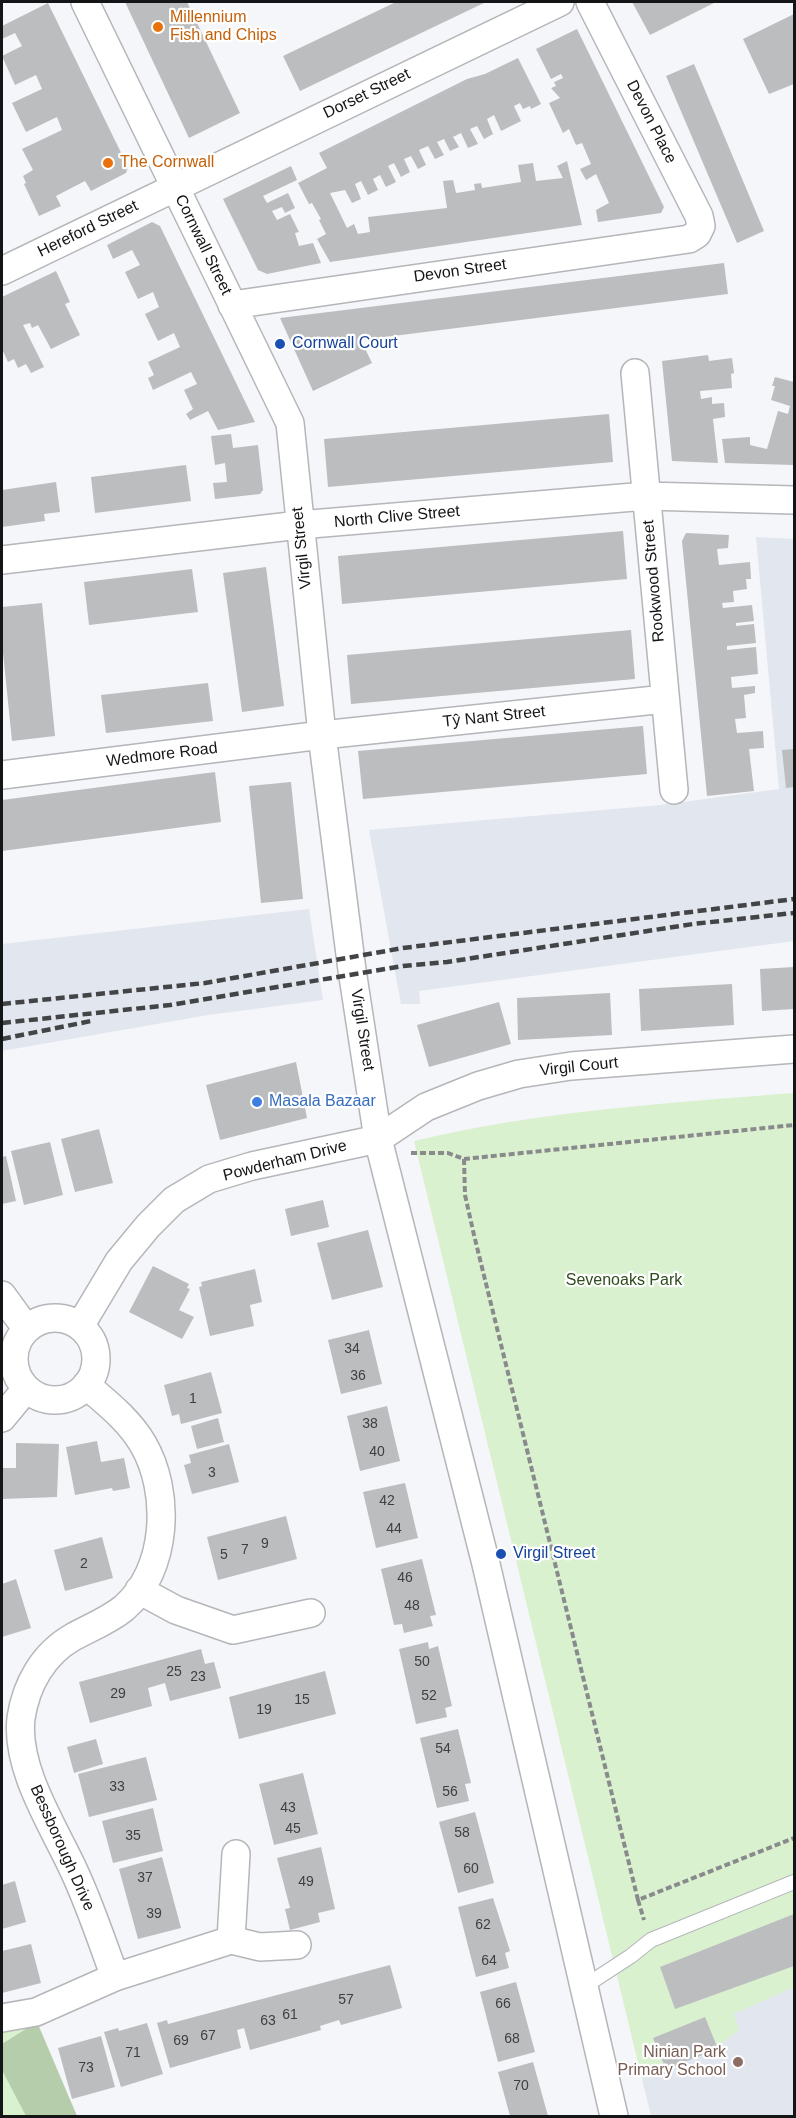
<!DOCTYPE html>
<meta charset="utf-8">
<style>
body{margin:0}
#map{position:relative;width:796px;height:2118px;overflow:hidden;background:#f5f6f9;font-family:Helvetica,sans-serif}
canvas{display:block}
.frame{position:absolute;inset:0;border:3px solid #141516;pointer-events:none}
</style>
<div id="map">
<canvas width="796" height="2118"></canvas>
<div class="frame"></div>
</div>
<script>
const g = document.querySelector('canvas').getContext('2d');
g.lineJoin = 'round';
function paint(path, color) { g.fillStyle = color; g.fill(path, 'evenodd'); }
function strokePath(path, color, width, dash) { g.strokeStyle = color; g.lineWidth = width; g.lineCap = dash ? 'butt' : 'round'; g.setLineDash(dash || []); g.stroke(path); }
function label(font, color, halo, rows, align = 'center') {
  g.font = font + ' Helvetica,sans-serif'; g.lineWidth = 4.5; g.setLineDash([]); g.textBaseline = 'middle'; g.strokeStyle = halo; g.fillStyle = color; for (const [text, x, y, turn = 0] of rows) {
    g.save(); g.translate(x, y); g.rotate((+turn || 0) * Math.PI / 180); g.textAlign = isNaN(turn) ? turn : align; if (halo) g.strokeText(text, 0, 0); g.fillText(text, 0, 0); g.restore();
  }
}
paint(new Path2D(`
 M756,537L794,539V941L419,991L420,1004H401L369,830L661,805L779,789Z
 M309,909L323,1000L208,1015L2,1051V944Z
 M794,1987V2116H651L642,2079L720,2045L733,2014Z`), '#e1e6ef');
paint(new Path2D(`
 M794,1093V1987L734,2014L739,2030L720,2045L642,2079L414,1141C538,1111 668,1103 794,1093Z
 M37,2022L77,2116H2V2028Z`), '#daf1d0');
paint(new Path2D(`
 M37,2022L77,2116H26L2,2070V2044Z`), '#b5cdaa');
paint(new Path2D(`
 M125,2H187L240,113L189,138Z
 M396,2H486L300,91L283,56Z
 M632,2H716L650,35Z
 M48,3L128,167L126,173L91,191L85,181L56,196L61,206L39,216L24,184L26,183L23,176L33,170L22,149L62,130L57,117L26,132L12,103L42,89L36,75L15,85L2,56L22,46L15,33L2,39V26Z
 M794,14V84L769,94L743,39Z
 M577,29L664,207L661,213L598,222L596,210L609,203L596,174L586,180L580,169L591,164L582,143L576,145L569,129L563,133L549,103L560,98L551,88L556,86L554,82L563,78L561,74L551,79L536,49Z
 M518,58L541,104L531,109L530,106L523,109L520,103L514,106L521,121L501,131L494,115L487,119L493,134L484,139L477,126L470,129L478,144L468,148L461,133L453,137L459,147L450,151L444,139L437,142L444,155L435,159L428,146L419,150L426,165L418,169L411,156L404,159L410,172L401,177L394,163L388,166L396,182L386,187L380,175L373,179L378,190L368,195L361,181L355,184L361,199L352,203L345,190L330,193L347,228L354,224L358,234L370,232L368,217L447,208L443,181L453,180L456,193L475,190L474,184L481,183L482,188L521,182L518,165L533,163L536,181L563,178L557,166L567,161L582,225L330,262L317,239L326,234L319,220L321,219L312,203L309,204L298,183L327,168L319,153L467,79L485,74Z
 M694,64L764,231L737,243L666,76Z
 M291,166L297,180L263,196L267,203L288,193L295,208L285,213L282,207L272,211L277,220L290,214L299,232L295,233L299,246L313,243L321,263L267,274L258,270L223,199Z
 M152,222L160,226L255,422L218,430L208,411L190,420L186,414L193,409L184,390L197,384L191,372L153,390L148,378L154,375L148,362L180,347L174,333L158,341L145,314L159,307L153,292L138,299L125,272L140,265L132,250L113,259L107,245Z
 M724,263L728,294L361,340L372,363L313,391L280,318Z
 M56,271L70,302L65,304L80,335L51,349L38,325L32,328L30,323L23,325L44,367L31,373L26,364L18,368L14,359L8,362L2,349V297Z
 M708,355L709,361L732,358L734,373L731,374L732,388L700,391L701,399L712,397V404L724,403L725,417L713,419L718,463L672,461L662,361Z
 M775,377L794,382V465L725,463L722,439L750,437V445L767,449L778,411L788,414L790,406L771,400L775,386H772Z
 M609,414L613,462L328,487L324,439Z
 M231,434L233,448L258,445L263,490L260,494L215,499L213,483L227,482L225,463L215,465L211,436Z
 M186,465L191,501L95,513L91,477Z
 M56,482L60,512L44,514L45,521L2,527V490Z
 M623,531L627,579L342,604L338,556Z
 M686,533L729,535L728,548L717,549L719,565L750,562L751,579H746L747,589L733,591L734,602L722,603L723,608L752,605L754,621L736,623V626L754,624L756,643L727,646V650L756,647L758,674L731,677L732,688L755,686V693L744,695L746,718L735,719L737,733L763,731L764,748L749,749L754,791L707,796L682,541Z
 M266,567L284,706L242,712L223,573Z
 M192,569L198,612L89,625L84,582Z
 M42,603L55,736L12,741L2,643V607Z
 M631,630L635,679L351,704L347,655Z
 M208,683L213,721L106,733L101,695Z
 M643,726L647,774L363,799L358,751Z
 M794,749V787L786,788L782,750Z
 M215,772L221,822L2,851V800Z
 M291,782L303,899L261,903L249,786Z
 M794,967V1009L762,1011L760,969Z
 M732,984L734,1025L641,1031L639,989Z
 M610,993L612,1035L518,1040L517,998Z
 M499,1002L511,1044L429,1067L417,1025Z
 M296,1062L307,1118L220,1140L206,1085Z
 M99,1129L113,1183L75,1192L61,1139Z
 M50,1142L63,1195L24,1205L11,1151Z
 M6,1156L16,1201L2,1204V1157Z
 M323,1200L329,1227L291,1236L285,1209Z
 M368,1230L383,1287L332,1300L317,1243Z
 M153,1266L189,1284L187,1288L190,1289L179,1310L194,1317L182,1339L129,1312Z
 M255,1269L262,1302L250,1305L254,1326L210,1336L199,1287L202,1286L201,1282Z
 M369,1330L382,1384L341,1394L328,1340Z
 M211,1372L222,1413L181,1424L179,1414L172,1416L164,1385Z
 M387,1406L400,1461L360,1471L347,1416Z
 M218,1418L224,1442L197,1449L191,1426Z
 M97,1441L101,1462L124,1458L130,1488L113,1491L112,1488L75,1495L66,1447Z
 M16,1443L59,1444L57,1497L2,1499L3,1468H16Z
 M229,1444L239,1482L192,1494L184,1465L191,1463L189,1455Z
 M405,1483L418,1538L376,1548L363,1492Z
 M286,1516L297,1559L218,1580L207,1537Z
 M102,1537L113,1578L65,1591L54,1550Z
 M422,1559L436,1615L430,1616L433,1626L404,1633L402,1624L394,1625L381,1569Z
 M16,1579L31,1628L2,1637V1584Z
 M428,1642L429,1649L438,1646L452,1706L445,1708L447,1717L416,1724L399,1649Z
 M201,1649L205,1664L214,1662L221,1688L170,1701L165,1683L148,1688L152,1706L90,1723L79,1682Z
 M325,1671L336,1714L239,1739L229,1697Z
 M458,1729L471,1783L465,1784L469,1801L437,1808L420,1738Z
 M96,1739L103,1764L74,1773L67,1747Z
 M146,1757L157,1800L89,1817L78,1774Z
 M303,1773L318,1834L274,1845L259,1784Z
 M153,1808L163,1851L113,1863L102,1821Z
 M475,1812L494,1883L458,1893L439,1822Z
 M321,1847L335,1909L318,1913L320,1922L290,1930L285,1909L290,1908L277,1858Z
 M162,1857L181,1928L138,1939L119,1869Z
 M15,1881L26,1922L2,1929V1885Z
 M493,1898L510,1951L505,1953L509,1968L476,1977L458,1907Z
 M794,1914V1966L675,2009L660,1967Z
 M31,1944L41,1983L2,1993V1951Z
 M390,1965L402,2008L341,2025L339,2020L320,2026L321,2030L250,2050L244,2028L237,2030L241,2048L170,2068L157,2023L167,2020L168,2024Z
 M516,1982L535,2052L498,2062L480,1992Z
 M705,2017L718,2049L666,2069L653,2038Z
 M147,2023L163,2074L121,2087L104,2032L118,2028L119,2031Z
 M101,2036L115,2087L72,2099L58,2048Z
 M533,2062L548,2116H510L498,2072Z`), '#bcbdbf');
const service = new Path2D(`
 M585,1986L631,1956L651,1940L794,1882`);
const minor = new Path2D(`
 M85,2L290,423L322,735L352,970L378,1139L486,1564L614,2116
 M2,271L560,2
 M232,305L689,239L697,234L701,226L699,216L590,2
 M635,373L674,790
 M2,560L299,525L646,496L794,500
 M2,775L322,735L665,699
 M2,1295L26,1328
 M14 1359a41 41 0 1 1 82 0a41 41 0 1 1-82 0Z
 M80,1326L119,1261L148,1226L174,1200L209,1179L252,1166L378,1139L426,1107L478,1086L519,1074L571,1066L794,1049
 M86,1385C107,1403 129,1420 143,1444C171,1492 168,1570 124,1608C108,1621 91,1627 73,1637C43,1654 26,1685 21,1718C15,1769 54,1827 74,1871C90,1905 102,1942 115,1977
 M2,1418L26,1389
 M139,1590L176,1610L233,1630L311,1613
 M231,1940L236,1854
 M2,2018L36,2012L115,1977L231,1940L260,1947L297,1945`);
strokePath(service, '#b5b6b9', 16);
strokePath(minor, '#b5b6b9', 30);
strokePath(new Path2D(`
 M411,1153H448L464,1159L794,1125
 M464,1159L465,1195L474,1235L638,1900L794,1838
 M638,1900L644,1920`), '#898a8c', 4, [6, 3]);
strokePath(service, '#fff', 14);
strokePath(minor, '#fff', 27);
strokePath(new Path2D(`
 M2,1004L205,983L403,948L794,899
 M2,1023L170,1005L403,966L447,962L693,924L794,913
 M2,1039L91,1021`), '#434445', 4.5, [9, 4.5]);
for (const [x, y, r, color] of [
 [158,27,6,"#e8710a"],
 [108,163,6,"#e8710a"],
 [280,344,6,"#1a4fb4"],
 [257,1102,6,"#3f7fe0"],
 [501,1554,6,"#1a4fb4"],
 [738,2062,6,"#8d6e63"]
]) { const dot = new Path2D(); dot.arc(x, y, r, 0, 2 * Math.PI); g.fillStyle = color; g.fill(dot); strokePath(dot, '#fff', 2); }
label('14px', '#3e3f40', null, [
 ["34",352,1349],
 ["36",358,1376],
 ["1",193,1399],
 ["38",370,1424],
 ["40",377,1452],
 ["3",212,1473],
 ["42",387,1501],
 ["44",394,1529],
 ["9",265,1544],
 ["7",245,1550],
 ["5",224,1555],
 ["2",84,1564],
 ["46",405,1578],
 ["48",412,1606],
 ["50",422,1662],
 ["25",174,1672],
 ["23",198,1677],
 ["29",118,1694],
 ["52",429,1696],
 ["15",302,1700],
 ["19",264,1710],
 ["54",443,1749],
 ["33",117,1787],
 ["56",450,1792],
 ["43",288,1808],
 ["45",293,1829],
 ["58",462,1833],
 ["35",133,1836],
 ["60",471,1869],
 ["37",145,1878],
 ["49",306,1882],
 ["39",154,1914],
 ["62",483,1925],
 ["64",489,1961],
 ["57",346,2000],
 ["66",503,2004],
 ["61",290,2015],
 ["63",268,2021],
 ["67",208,2036],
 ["68",512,2039],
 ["69",181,2041],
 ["71",133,2053],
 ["73",86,2068],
 ["70",521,2086]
]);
label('16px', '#c56008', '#fff', [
 ["Millennium",170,18],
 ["Fish and Chips",170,36],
 ["The Cornwall",120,163]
], 'left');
label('16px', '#141516', '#fff', [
 ["Dorset Street",367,94,-26],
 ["Devon Place",651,122,63],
 ["Hereford Street",88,229,-26],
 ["Cornwall Street",203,245,64],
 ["Devon Street",460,271,-8],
 ["North Clive Street",397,517,-5],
 ["Virgil Street",302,548,-96],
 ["Rookwood Street",654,581,-95],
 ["Tŷ Nant Street",494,717,-6],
 ["Wedmore Road",162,755,-7],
 ["Virgil Street",362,1030,81],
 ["Virgil Court",579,1067,-6],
 ["Powderham Drive",285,1161,-14],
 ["Bessborough Drive",62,1848,66]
]);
label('16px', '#164399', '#fff', [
 ["Cornwall Court",292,344],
 ["Virgil Street",513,1554]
], 'left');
label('16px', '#366cbe', '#fff', [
 ["Masala Bazaar",269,1102]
], 'left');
label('16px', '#2d4d1c', '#fff', [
 ["Sevenoaks Park",624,1281]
]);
label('16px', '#785e54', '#fff', [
 ["Ninian Park",726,2053],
 ["Primary School",726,2071]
], 'right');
</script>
